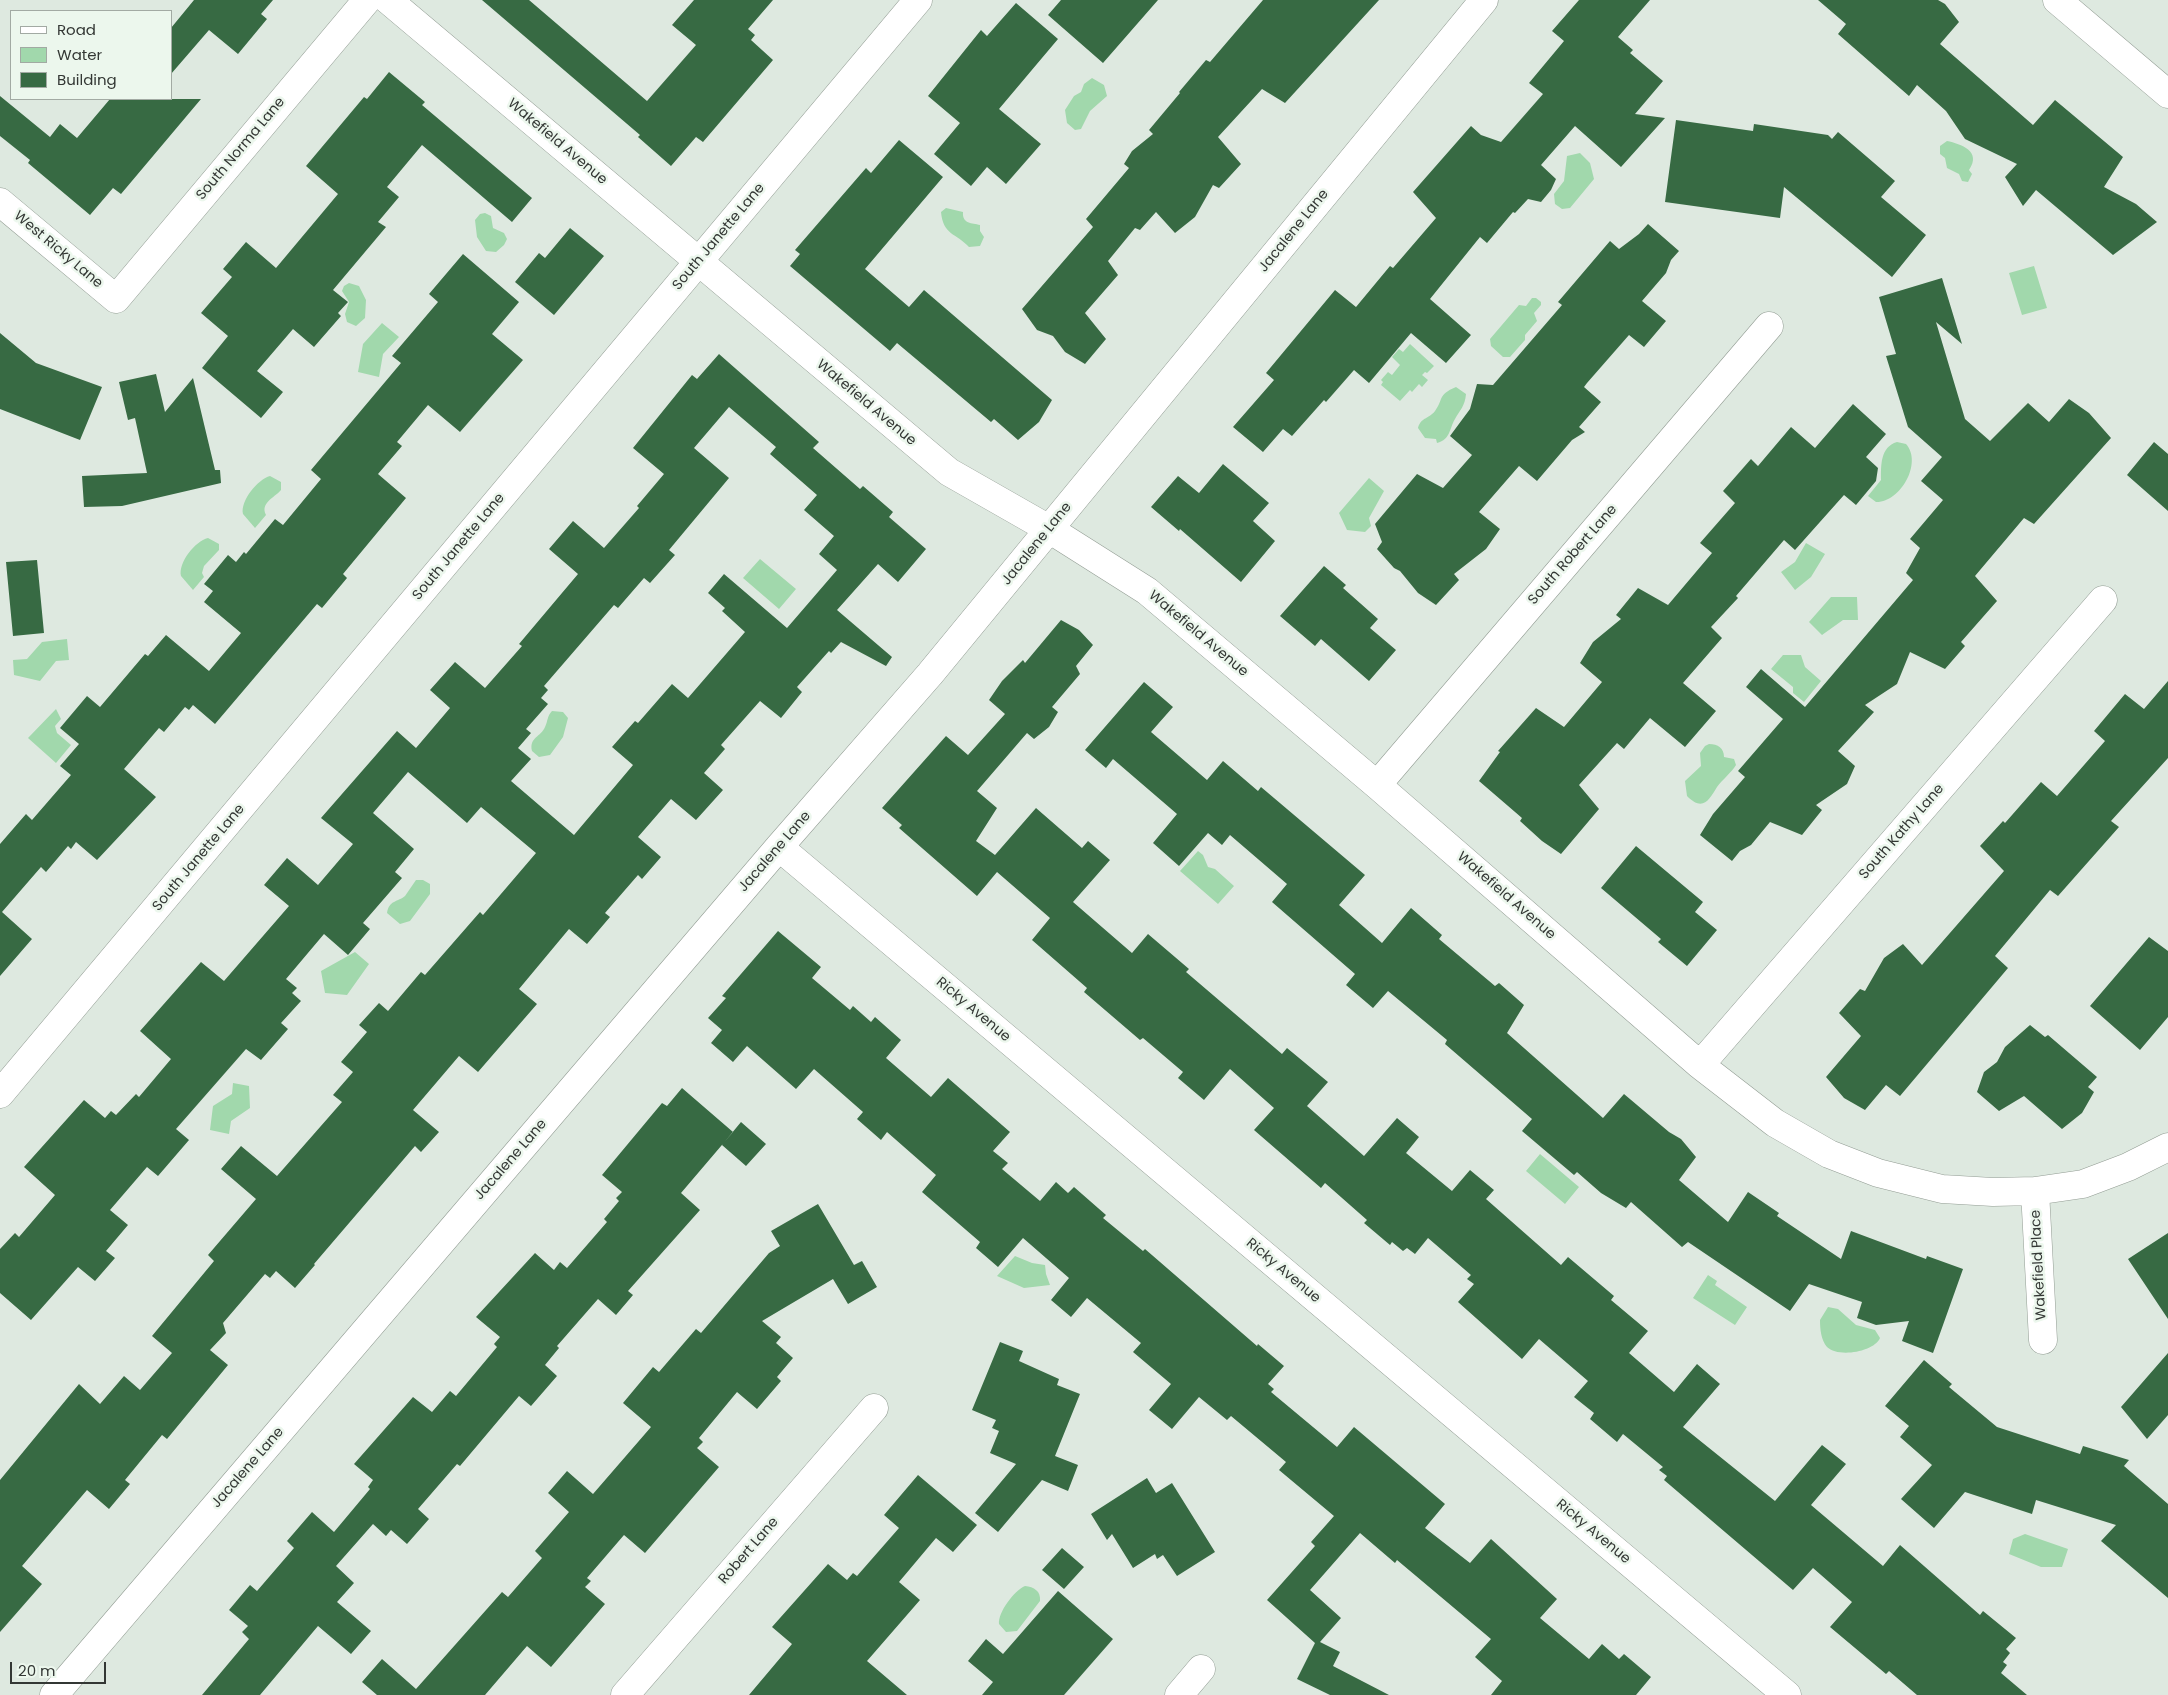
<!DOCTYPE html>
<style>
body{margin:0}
#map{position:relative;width:2168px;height:1695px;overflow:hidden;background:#dee9e0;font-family:Poppins,sans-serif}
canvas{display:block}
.legend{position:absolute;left:10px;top:10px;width:162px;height:90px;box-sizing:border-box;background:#ecf7ed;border:1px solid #a2aaa3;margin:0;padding:6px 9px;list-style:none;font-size:15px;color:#333734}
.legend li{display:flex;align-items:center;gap:10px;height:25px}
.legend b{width:25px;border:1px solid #a2aaa3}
.scale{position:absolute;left:10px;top:1662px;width:96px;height:22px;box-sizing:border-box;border:2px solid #333734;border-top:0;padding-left:6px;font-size:15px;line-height:18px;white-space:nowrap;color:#333734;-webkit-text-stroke:4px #ecf7ed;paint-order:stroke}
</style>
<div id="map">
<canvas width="2168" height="1695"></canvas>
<ul class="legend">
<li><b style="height:6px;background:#fff"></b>Road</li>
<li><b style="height:14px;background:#a1d8ac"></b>Water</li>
<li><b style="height:14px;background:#376a43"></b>Building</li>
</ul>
<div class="scale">20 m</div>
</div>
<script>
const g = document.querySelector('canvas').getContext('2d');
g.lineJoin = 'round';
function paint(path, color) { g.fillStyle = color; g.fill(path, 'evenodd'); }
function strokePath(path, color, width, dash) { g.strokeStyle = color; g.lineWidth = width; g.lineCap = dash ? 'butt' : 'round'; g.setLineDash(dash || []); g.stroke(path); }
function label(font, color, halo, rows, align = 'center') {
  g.font = font + ' Poppins,sans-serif'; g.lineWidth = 5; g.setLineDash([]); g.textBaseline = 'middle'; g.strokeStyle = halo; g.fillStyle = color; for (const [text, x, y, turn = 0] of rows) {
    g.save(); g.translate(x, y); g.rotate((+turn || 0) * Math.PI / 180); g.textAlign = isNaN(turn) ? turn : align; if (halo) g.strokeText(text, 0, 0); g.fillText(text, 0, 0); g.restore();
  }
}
paint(new Path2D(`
 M1092,78L1104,85L1107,96L1090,111L1081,129L1075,130L1067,123L1065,110L1074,96L1081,92L1084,84Z
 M1947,141C1961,144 1982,151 1969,170L1972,174L1968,182L1962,181L1959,174L1947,168L1945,158L1940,154V146Z
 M1580,153L1590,163L1594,179L1570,208L1562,209L1555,204L1554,194L1564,181L1567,156Z
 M946,208L963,212C962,224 972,223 980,225V231L984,237L980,246L969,247C956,233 943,235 941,212Z
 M485,213L491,216L493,228L504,233L507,239L504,245L496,252L486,251L477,237L475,220L480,214Z
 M2034,266L2047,308L2022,315L2009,273Z
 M349,283L359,286L366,300L365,318L356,326L347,322L345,314L349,302L342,291L344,286Z
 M1532,298H1536L1541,302V305L1534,313L1537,321L1525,335V340L1510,357H1503L1491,346L1490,339L1519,305L1526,306Z
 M382,323L399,337L383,354L379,377L358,372L363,344Z
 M1410,344L1434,366L1427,373L1425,372L1422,375L1428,380L1422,387L1419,384L1412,392L1410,390L1400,401L1381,385L1383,382L1381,380L1388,372L1392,375L1400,365L1392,357L1399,349L1403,352Z
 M1456,387L1466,394C1465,406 1460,410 1455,419C1449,429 1451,439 1437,443L1436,439L1425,438L1418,428C1421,417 1429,419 1435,411C1444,399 1437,395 1456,387Z
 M1897,442L1906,444C1923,463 1900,503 1876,502L1868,496L1881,480C1881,466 1880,447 1897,442Z
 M270,476L281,482V490C274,498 260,503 266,515L255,528L243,514C240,501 258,479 270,476Z
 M1369,478L1384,491L1369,518L1371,526L1365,532L1347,530L1339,513Z
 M208,538L219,544V550L204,566L202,573L204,577L193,590L181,576C178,563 195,541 208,538Z
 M1806,543L1825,554L1811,577L1795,590L1781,572L1795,562Z
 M760,559L796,589L779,609L743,578Z
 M1831,597H1857L1858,620H1843L1822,635L1809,622Z
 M67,639L69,660L56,661L40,681L14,675L13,660L27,659L42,642Z
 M1783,655H1801L1805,667L1821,681L1804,702L1793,693V687L1771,669Z
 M56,709L61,719L55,726L57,733L71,745L56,763L28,738Z
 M552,711L563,712L568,718L563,737L550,755L539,757L532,751C529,737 541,737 545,727C548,721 547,716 552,711Z
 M1709,744C1718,744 1724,748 1724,757L1734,759L1736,765C1731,773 1723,779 1717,787C1709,800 1703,812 1687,796L1685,781L1701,766L1700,753L1705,746Z
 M1198,851L1203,855L1208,867L1215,869L1234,886L1218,904L1180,871Z
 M416,880H423L430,884V894L410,921L400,924L387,913C389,900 398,902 405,896Z
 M355,952L369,964L347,995L325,993L321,971Z
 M233,1083L249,1086L250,1108L231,1121L229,1134L210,1130L213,1106L232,1094Z
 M1540,1154L1579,1187L1565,1204L1526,1171Z
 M1015,1256L1032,1263L1045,1265L1046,1274L1050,1285L1024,1288L997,1276Z
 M1708,1275L1717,1281L1715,1285L1747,1307L1735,1325L1693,1298Z
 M1828,1307L1838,1309L1856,1325L1875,1330L1880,1338C1874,1352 1838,1358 1827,1347C1821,1340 1820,1329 1820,1320Z
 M2025,1534L2068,1549L2062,1567H2041L2009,1554L2013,1539Z
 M1025,1586C1034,1587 1041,1591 1040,1601L1017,1631L1006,1632L999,1624C998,1612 1014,1591 1025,1586Z`), '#a1d8ac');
paint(new Path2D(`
 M194,0H273L261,14L267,19L238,54L209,30L171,74V28Z
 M482,0H529L647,101L696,45L672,25L694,0H773L748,29L755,35L751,40L773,60L703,142L696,137L671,166L638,137L640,135Z
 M1061,0H1158L1103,63L1048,15Z
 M1263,0H1379L1285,103L1262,89L1218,137L1241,164L1219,188L1213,185L1195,217L1175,233L1156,212L1140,230L1135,228L1108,261L1118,275L1085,313L1106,339L1085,364L1065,352L1053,336L1037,330L1022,309L1093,227L1086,219L1129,168L1124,164L1132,151L1153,134L1149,130L1180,93L1179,92L1206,60L1210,62Z
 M1579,0H1650L1618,37L1633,50L1630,53L1663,81L1635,114L1665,118L1621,167L1575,126L1541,165L1556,179L1551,190L1541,202L1528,199L1515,213L1513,212L1487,243L1480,237L1430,299L1471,335L1446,363L1411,333L1369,383L1354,370L1326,402L1324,400L1292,436L1283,429L1263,452L1233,427L1274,380L1266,373L1335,290L1356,307L1390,266L1393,268L1436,218L1413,192L1471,126L1481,135L1501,142L1543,94L1529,83L1564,41L1552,31Z
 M1818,0H1938L1945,4L1959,22L1940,44L2033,125L2055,100L2123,157L2104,187L2136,204L2157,222L2113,255L2036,190L2023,206L2005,177L2017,164L1965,139L1946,111L1917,85L1909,96L1838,34L1846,24Z
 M1016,3L1058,39L999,109L1041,144L1006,184L987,167L971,186L934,154L960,123L928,96L981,30L987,36Z
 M389,72L425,102L422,105L532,198L512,222L422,145L387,187L399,197L378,222L386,227L333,290L348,302L338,313L341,316L314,347L293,329L257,371L283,392L261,418L202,368L228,336L201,313L232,277L223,269L246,242L276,268L338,194L306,166L364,97L367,99Z
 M0,96L50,137L60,124L77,138L110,99H201L121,194L113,188L90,215L28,163L30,160L0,136Z
 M1676,120L1753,131L1754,124L1828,135L1832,139L1838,132L1895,181L1881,197L1926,235L1892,277L1784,187L1780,218L1665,202Z
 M899,140L943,177L865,269L909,307L924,290L1052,400L1039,422L1018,440L994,419L991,422L897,343L890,351L790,266L800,254L795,250L866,168L871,173Z
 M1648,224L1679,251L1671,260L1666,273L1642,301L1666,321L1644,347L1629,335L1587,383L1584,387L1601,402L1579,427L1585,432L1572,440L1537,481L1519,466L1479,512L1500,529L1486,549L1454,574L1459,580L1436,605L1418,593L1400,571L1394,568L1377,549L1382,542L1375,524L1417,474L1443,488L1472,455L1450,436L1470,409L1477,384L1493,385L1562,305L1558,302L1610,241L1619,249L1639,234Z
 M570,228L604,256L554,315L515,282L539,253L545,258Z
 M463,254L519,302L492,334L523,360L460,432L428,405L397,442L402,446L378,474L406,498L343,574L347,578L322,608L317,604L215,724L193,705L189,710L185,707L164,732L159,728L124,769L156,797L97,860L76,842L71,849L68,846L46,872L41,867L2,912L32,939L0,976V844L26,814L32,820L71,775L60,766L79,744L60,728L87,696L100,707L145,654L148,656L166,635L209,671L241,633L204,602L213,591L204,584L228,555L236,562L244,552L246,554L275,519L283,525L321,479L311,470L401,363L392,356L438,302L429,294Z
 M1942,278L1962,344L1936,322L1965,419L1990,441L2028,403L2049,422L2069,399L2089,413L2111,438L2034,524L2024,518L1975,576L1997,601L1961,642L1965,646L1945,669L1910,652L1897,684L1865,705L1874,712L1838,751L1855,766L1847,784L1816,805L1822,810L1802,835L1770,822L1751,845L1740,851L1732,861L1700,835L1713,814L1745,777L1738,771L1783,719L1746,687L1761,669L1805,707L1913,580L1906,573L1920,548L1910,539L1943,500L1921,481L1942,457L1908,427L1886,356L1896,354L1879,297Z
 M0,333L36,363L102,387L80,440L0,409Z
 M719,354L819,442L813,448L860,489L863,486L893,512L889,517L926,549L898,582L878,564L837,610L892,657L886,666L841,642L831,653L829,651L797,687L802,692L781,718L760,701L721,745L725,749L704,773L723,790L696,820L671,799L638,837L661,857L642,879L638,875L605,913L610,917L587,944L569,929L519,989L537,1004L478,1072L459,1056L413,1110L439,1132L421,1152L415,1146L314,1264L315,1265L295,1288L276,1271L270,1278L265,1274L223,1323L226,1333L210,1350L228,1365L167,1439L162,1435L125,1480L130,1484L109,1509L87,1490L22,1566L42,1584L0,1632V1480L79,1384L100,1404L124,1376L140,1390L172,1353L152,1336L214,1261L208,1255L256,1199L221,1169L241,1146L277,1176L342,1102L333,1095L353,1072L341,1062L367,1032L359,1025L379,1003L388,1011L421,972L425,975L480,912L483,915L536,853L481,807L467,823L408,772L373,813L414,849L395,872L402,878L363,923L370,929L348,955L324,934L286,979L297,988L292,993L301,1001L281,1023L288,1029L261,1060L246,1049L176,1129L189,1140L158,1176L147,1167L110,1210L128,1225L106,1251L115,1258L95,1281L78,1267L31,1320L0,1293V1249L15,1233L19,1237L55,1195L24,1167L84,1100L105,1118L111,1111L116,1115L136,1094L139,1097L171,1059L140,1031L201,962L224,981L289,906L264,885L287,858L318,885L353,844L321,818L397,731L416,748L450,708L430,690L455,662L485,688L522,646L519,644L578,574L549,549L573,521L604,548L639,508L637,506L664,474L633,448L692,375L697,379ZM729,407L776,447L770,454L817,495L804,510L834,536L819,554L837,570L787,628L724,574L708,593L725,608L722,611L745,632L688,698L672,684L638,723L635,721L612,747L633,765L574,835L511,781L531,759L518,748L531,733L526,729L548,704L541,698L548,690L544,686L614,605L618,608L644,578L650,583L675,555L669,550L729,478L694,448Z
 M156,374L165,412L193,378L215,470H220L221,483L122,506L84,507L82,476L147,473L135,418L128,420L119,382Z
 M1853,404L1886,434L1866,457L1878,468L1876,481L1856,505L1844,495L1795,550L1784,540L1736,596L1738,598L1711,627L1722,638L1683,683L1716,711L1685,747L1650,718L1624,749L1617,743L1579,785L1599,809L1561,854L1542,841L1520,821L1522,818L1479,781L1500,752L1498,751L1536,708L1564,727L1602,682L1580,663L1593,642L1621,619L1616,615L1638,588L1668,605L1712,553L1700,543L1735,503L1723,491L1751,459L1758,466L1791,427L1815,448Z
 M2154,442L2168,454V511L2127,475Z
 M1223,464L1269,503L1253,521L1275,541L1241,582L1180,529L1179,531L1151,507L1178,476L1199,493Z
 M37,560L44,633L13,636L6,562Z
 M1324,566L1346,585L1343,588L1378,619L1370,628L1396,650L1369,681L1321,639L1315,646L1280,616Z
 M1061,620L1079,630L1093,645L1076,666L1080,674L1052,707L1058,712L1049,727L1034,739L1027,733L977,791L997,808L976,841L995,855L1036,808L1082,848L1088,841L1110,860L1073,902L1132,953L1148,934L1189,969L1186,972L1282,1054L1287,1048L1328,1082L1307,1106L1364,1156L1397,1118L1419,1137L1406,1153L1452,1191L1470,1170L1494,1190L1486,1199L1561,1265L1568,1257L1614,1296L1611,1300L1648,1331L1629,1353L1674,1392L1697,1364L1720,1384L1683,1427L1775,1501L1822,1445L1846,1464L1811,1505L1883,1566L1900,1545L1980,1615L1983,1611L2016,1638L2006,1649L2010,1653L2003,1662L2007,1665L2001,1673L2027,1695H1917L1889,1671L1886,1674L1830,1627L1852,1602L1813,1568L1793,1590L1664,1480L1667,1476L1659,1470L1663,1467L1623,1434L1617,1442L1590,1419L1594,1413L1574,1397L1588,1381L1539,1339L1522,1359L1458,1302L1474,1284L1467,1279L1471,1275L1428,1238L1415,1254L1407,1248L1403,1251L1392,1242L1390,1245L1364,1223L1367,1220L1325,1183L1321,1188L1254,1130L1274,1108L1230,1069L1204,1100L1178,1078L1183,1072L1143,1038L1140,1040L1084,992L1087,988L1032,940L1050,918L997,872L977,896L899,828L902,825L882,808L946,736L968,755L1005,714L989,700L1002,681L1023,660L1025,663Z
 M2168,681V758L2111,821L2119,827L2058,896L2050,890L1995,956L2008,968L1900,1096L1886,1085L1865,1110L1844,1098L1826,1077L1861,1036L1839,1013L1860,989L1865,991L1884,958L1903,944L1922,965L2004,871L1980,846L2003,821L2005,823L2041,782L2057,796L2105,741L2094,731L2125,694L2144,709Z
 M1144,682L1173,707L1151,732L1207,780L1223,761L1258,791L1261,787L1365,875L1339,905L1382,943L1411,908L1442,935L1439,939L1495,986L1499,983L1524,1005L1507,1033L1603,1118L1624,1094L1669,1132L1681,1139L1696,1157L1679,1180L1728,1222L1748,1192L1779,1213L1777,1216L1841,1259L1851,1231L1926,1259L1927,1256L1963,1269L1933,1353L1902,1341L1909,1321L1876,1325L1857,1318L1862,1302L1809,1284L1790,1311L1688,1242L1682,1247L1631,1202L1626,1208L1601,1193L1577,1172L1574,1175L1522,1131L1532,1119L1445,1044L1447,1040L1388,991L1373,1008L1346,985L1355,974L1272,902L1287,884L1230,835L1222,845L1208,833L1179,866L1153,843L1177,814L1113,759L1106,768L1085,750Z
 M1636,846L1703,902L1695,912L1717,930L1687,966L1658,942L1661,939L1601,888Z
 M778,931L821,967L812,978L850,1010L853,1006L871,1022L875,1017L901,1040L886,1058L931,1097L948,1078L1010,1132L993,1151L1008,1163L1002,1169L1040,1201L1056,1182L1068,1193L1074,1187L1106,1215L1103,1218L1143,1251L1145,1249L1257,1346L1258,1344L1284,1366L1268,1384L1274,1389L1271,1392L1337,1447L1354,1427L1445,1504L1425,1528L1470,1563L1491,1539L1557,1599L1540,1618L1589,1659L1602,1644L1619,1659L1624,1654L1651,1677L1636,1695H1491L1502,1681L1475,1657L1491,1639L1397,1560L1395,1563L1360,1533L1310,1590L1341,1618L1320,1642L1340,1652L1333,1666L1389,1695H1330L1297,1679L1315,1643L1267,1600L1315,1546L1311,1542L1334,1516L1279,1470L1286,1462L1231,1416L1227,1420L1199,1397L1172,1429L1149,1410L1171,1384L1133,1352L1141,1343L1087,1298L1071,1317L1051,1300L1069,1278L1023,1238L998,1267L976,1248L980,1242L922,1192L936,1175L887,1132L881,1140L857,1119L863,1112L814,1069L796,1089L747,1046L733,1062L711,1043L722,1030L708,1018L726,998L722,996Z
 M2149,937L2168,951V1017L2140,1050L2090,1006Z
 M2030,1025L2045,1037L2048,1035L2097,1077L2088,1087L2094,1092L2082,1113L2062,1129L2024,1096L1999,1111L1977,1092L1984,1072L1997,1062L2005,1047Z
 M682,1088L733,1132L681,1193L700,1210L628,1291L633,1295L616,1315L598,1299L557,1346L559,1348L545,1365L557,1376L531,1406L519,1396L460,1466L457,1464L418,1509L429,1519L407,1544L391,1530L386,1536L373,1524L336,1566L354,1583L337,1602L371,1631L351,1654L318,1626L260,1695H202L249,1639L242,1632L248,1626L229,1610L250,1585L257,1591L294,1548L287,1541L312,1512L334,1532L370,1489L368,1487L373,1480L354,1464L413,1397L432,1412L450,1391L456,1396L497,1347L494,1344L500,1337L476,1317L535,1253L554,1270L560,1262L567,1268L607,1222L604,1219L619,1201L616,1198L622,1192L602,1175L662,1103L667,1106Z
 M741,1122L766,1144L746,1166L722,1145Z
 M818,1204L854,1265L862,1261L877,1287L848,1304L833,1279L762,1321L781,1337L776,1343L793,1358L777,1377L781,1381L757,1409L737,1392L699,1438L703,1442L697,1448L719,1467L645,1553L624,1535L587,1578L591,1581L585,1587L605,1604L551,1667L527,1646L485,1695H377L362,1682L382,1659L416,1689L502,1592L508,1597L542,1558L535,1551L569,1512L548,1493L567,1471L593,1494L651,1427L623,1403L653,1367L659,1372L696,1329L701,1333L769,1253L780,1246L771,1231Z
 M2168,1233V1319L2128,1259Z
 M1000,1342L1023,1351L1019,1361L1059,1379L1057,1385L1080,1394L1055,1456L1078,1465L1068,1491L1042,1480L998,1532L975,1513L1016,1464L990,1453L999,1431L992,1428L996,1420L972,1410Z
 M2168,1353V1415L2147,1439L2121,1407Z
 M1924,1360L1952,1384L1949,1387L1997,1427L2080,1454L2083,1446L2129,1460L2124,1466L2168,1504V1598L2101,1541L2116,1525L2036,1500L2032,1514L1965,1492L1934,1528L1901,1499L1932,1465L1900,1437L1909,1426L1885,1406Z
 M918,1475L977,1525L953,1552L936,1538L899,1582L920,1600L867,1661L907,1695H749L792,1644L772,1627L828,1564L847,1580L853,1573L857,1576L899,1528L884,1515Z
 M1147,1478L1156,1493L1172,1483L1215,1552L1177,1576L1163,1555L1157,1559L1155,1554L1133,1568L1112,1534L1107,1540L1091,1514Z
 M1062,1548L1084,1567L1064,1589L1042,1570Z
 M1058,1591L1113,1639L1064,1695H982L993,1682L968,1661L986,1639L1003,1654Z`), '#376a43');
const street = new Path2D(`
 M388,0L949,472L1049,529L1147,591L1377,785L1700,1065L1775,1123L1829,1154L1878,1173L1942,1189L1993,1192L2035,1191L2083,1184L2128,1167L2168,1147
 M2057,0L2168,94
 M0,202L116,299L367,0
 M1377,785L1769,326
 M779,847L1787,1695
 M1700,1065L2103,600
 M0,1094L918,0
 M2035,1191L2043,1340
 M54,1695L779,847L930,674L1484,0
 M625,1695L874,1408
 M1179,1695L1201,1669`);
strokePath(street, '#929c93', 29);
strokePath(street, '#fff', 28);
label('14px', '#333734', '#ecf7ed', [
 ["Wakefield Avenue",557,142,40],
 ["South Norma Lane",241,149,-50],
 ["Jacalene Lane",1294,231,-51],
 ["South Janette Lane",719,237,-50],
 ["West Ricky Lane",58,250,40],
 ["Wakefield Avenue",866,403,40],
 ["Jacalene Lane",1037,544,-51],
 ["South Janette Lane",459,547,-50],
 ["South Robert Lane",1573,555,-49],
 ["Wakefield Avenue",1198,634,40],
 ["South Kathy Lane",1902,832,-49],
 ["Jacalene Lane",775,852,-49],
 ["South Janette Lane",199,858,-50],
 ["Wakefield Avenue",1506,896,41],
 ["Ricky Avenue",973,1010,40],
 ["Jacalene Lane",511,1160,-49],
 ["Wakefield Place",2039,1265,-93],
 ["Ricky Avenue",1283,1271,40],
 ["Jacalene Lane",248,1468,-49],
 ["Ricky Avenue",1593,1532,40],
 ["Robert Lane",749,1551,-49]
]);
</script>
